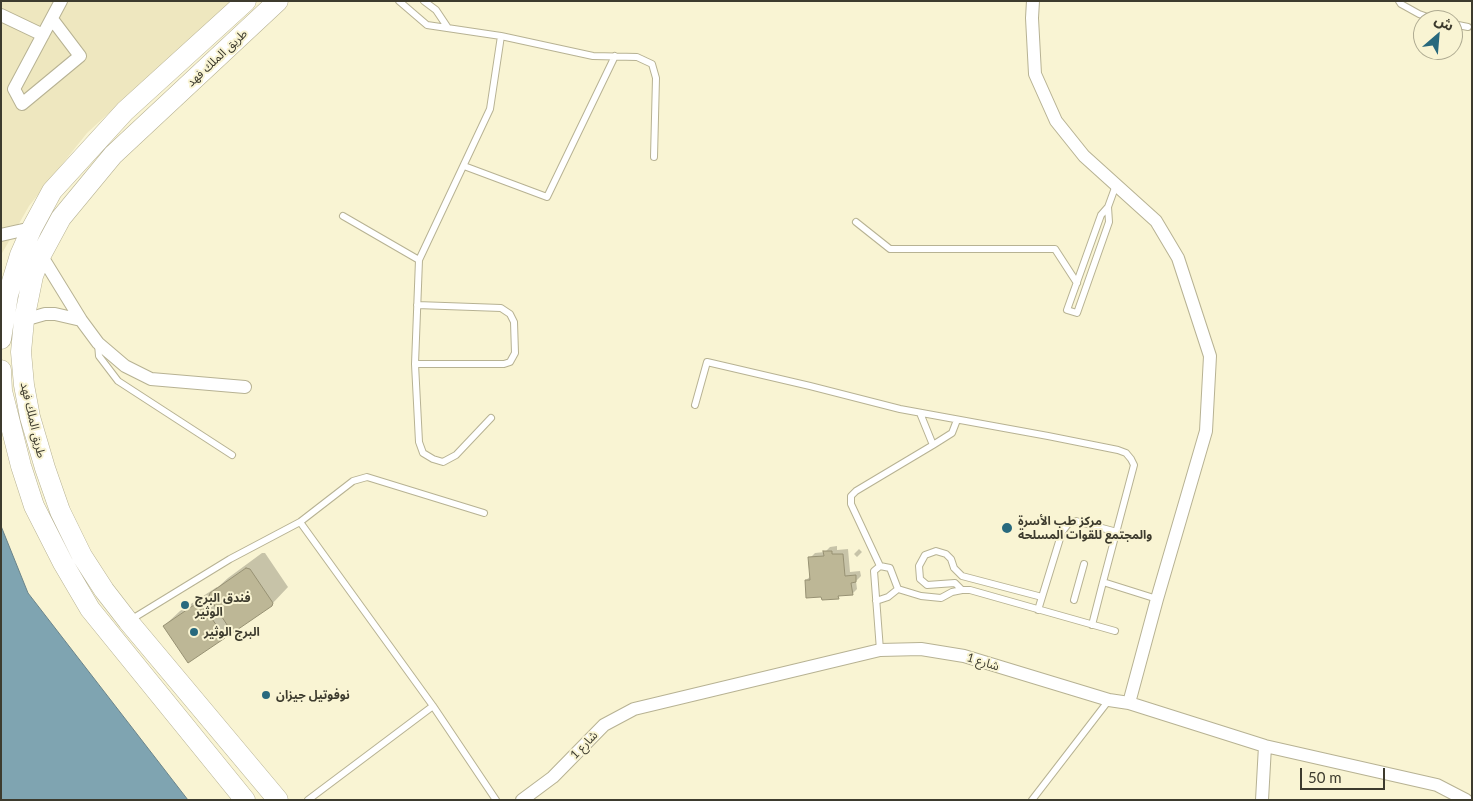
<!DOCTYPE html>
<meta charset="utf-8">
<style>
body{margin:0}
#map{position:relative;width:1473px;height:801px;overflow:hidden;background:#f9f4d3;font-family:Lato,"Noto Sans Arabic",sans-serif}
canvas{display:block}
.frame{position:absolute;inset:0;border:2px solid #3d3b2e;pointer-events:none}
.north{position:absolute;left:1413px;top:10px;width:50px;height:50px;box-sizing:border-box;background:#f9f4d3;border:1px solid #aeaa91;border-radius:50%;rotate:27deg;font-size:14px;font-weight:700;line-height:20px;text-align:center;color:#3d3b2e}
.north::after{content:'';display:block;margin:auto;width:18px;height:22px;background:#28697d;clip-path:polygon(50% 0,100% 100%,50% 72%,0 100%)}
.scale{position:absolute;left:1300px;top:768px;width:85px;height:22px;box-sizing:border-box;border:2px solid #3d3b2e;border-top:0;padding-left:6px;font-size:15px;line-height:18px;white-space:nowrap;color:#3d3b2e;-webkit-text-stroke:4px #f9f4d3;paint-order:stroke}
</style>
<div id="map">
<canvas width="1473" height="801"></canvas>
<div class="frame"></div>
<div class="north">ش</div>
<div class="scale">50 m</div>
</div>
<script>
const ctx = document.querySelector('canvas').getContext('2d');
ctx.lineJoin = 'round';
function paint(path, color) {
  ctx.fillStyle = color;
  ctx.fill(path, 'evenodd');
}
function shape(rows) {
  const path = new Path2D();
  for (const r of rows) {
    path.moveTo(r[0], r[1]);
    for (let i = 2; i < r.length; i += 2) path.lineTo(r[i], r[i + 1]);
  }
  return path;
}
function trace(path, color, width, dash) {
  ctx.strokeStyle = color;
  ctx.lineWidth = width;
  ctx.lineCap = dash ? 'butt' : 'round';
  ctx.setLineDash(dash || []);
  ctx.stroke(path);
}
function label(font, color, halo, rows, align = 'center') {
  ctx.font = font + ' Lato,"Noto Sans Arabic",sans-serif';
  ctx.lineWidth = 4;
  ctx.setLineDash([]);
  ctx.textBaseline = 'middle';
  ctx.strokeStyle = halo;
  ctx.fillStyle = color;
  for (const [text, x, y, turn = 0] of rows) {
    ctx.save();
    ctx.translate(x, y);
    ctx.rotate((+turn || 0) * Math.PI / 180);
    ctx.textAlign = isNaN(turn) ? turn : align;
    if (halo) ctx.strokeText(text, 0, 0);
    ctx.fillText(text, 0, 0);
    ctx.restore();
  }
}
paint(shape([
 [1,1,231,1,87,133,29,206,1,255]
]), '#eee7bf');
const water = shape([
 [1,526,28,593,188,800,1,800,1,526]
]);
paint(water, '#7fa4b1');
trace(water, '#6b848a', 1);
paint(shape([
 [837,546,837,550,848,549,850,572,860,571,861,576,856,581,857,589,852,594,841,595,838,597,823,596,806,580,811,576,810,558,815,553,825,552,830,547],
 [859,549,862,552,857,557,854,554],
 [262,553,265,553,288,587,271,605,232,630,224,637,164,626,180,611,217,587,217,588,228,578]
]), '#0003');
const building = shape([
 [823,551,832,551,832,554,843,554,845,576,856,575,856,582,851,583,853,595,838,596,839,599,822,600,821,597,806,598,805,580,810,580,808,557,824,556,823,551],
 [246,568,250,569,273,603,272,606,234,632,231,631,209,597,210,593,246,568],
 [200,601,225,638,188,663,163,626,200,601]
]);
paint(building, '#bdb796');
trace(building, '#979173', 1);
const lane = shape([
 [399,1,427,25,501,36,593,56,637,57,652,64,656,78,654,157],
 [424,1,436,10,448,28],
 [1399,1,1401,4,1419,14,1436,20],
 [1453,24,1468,27],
 [464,166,547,197,615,56],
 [1108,207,1101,215,1067,310,1077,313,1109,222,1108,207,1116,185],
 [343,216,419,260,490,109,501,36],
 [856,222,890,249,1055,249,1077,283],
 [419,260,415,364,419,442,423,453,433,459,443,462,456,455,491,418],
 [98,344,99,356,118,381,232,455],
 [415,364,504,364,510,362,515,353,514,322,510,314,501,308,417,305],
 [695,405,707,362,810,386,900,409,1048,436,1118,450,1126,453,1131,459,1134,465,1103,582],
 [933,445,952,433,957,420],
 [300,522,433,706,496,800],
 [880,566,851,504,851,496,856,491,933,445,920,413],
 [962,590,955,583,927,585,920,579,919,566,925,555,936,551,946,554,951,559,954,568,962,576,1042,597],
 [1074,600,1084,564],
 [876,601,888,597,898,589,921,596,941,598,952,592,962,590,970,590,1115,631],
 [1038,610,1062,532,1068,524,1076,521,1117,532],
 [132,619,230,559,300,522,353,481,367,477,484,513],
 [1092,625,1103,582,1157,599],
 [880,650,874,571,880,566,890,568,898,589],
 [308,800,433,706],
 [1032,800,1109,700]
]);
const street = shape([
 [1033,1,1032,18,1035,74,1056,121,1084,156,1156,221,1178,258,1210,356,1206,431,1157,599,1129,703],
 [1,15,43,35],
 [52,19,80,56,22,104,14,89,61,1],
 [1,235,32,228],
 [41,255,81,320,98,343,125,366,151,379,245,387],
 [24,320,45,314,55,314,81,320],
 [522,800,553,777,604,725,634,709,880,650,921,649,964,656,1109,700,1129,703,1265,746,1437,785,1466,800],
 [1262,800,1265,746]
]);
const primary = shape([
 [278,1,113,155,61,218,41,255,33,276,24,320,21,352,24,385,30,417,45,468,60,511,82,556,104,590,128,621,278,800],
 [1,339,8,295,20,255,32,228,52,191,125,111,246,1],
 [1,370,2,391,21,466,34,506,63,563,90,609,245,800]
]);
trace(lane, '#b7b293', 8);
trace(street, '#b7b293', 14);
trace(primary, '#b7b293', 21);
trace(lane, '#fff', 6);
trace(street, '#fff', 12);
trace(primary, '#fff', 20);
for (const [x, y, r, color] of [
 [1007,528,6,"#28697d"],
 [185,605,5,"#28697d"],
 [194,632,5,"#28697d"],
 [266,695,5,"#28697d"]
]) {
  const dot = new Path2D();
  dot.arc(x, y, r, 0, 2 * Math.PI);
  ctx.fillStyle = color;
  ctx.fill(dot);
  trace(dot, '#f9f4d3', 2);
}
label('12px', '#3d3b2e', '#f9f4d3', [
 ["طريق الملك فهد",217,58,-43],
 ["طريق الملك فهد",33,420,77],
 ["شارع 1",983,662,17],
 ["شارع 1",584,745,-46]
]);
label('bold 12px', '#3d3b2e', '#f9f4d3', [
 ["مركز طب الأسرة",1018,521],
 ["والمجتمع للقوات المسلحة",1018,535],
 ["فندق البرج",195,598],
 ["الوثير",195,612],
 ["البرج الوثير",204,632],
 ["نوفوتيل جيزان",276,695]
], 'left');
</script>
